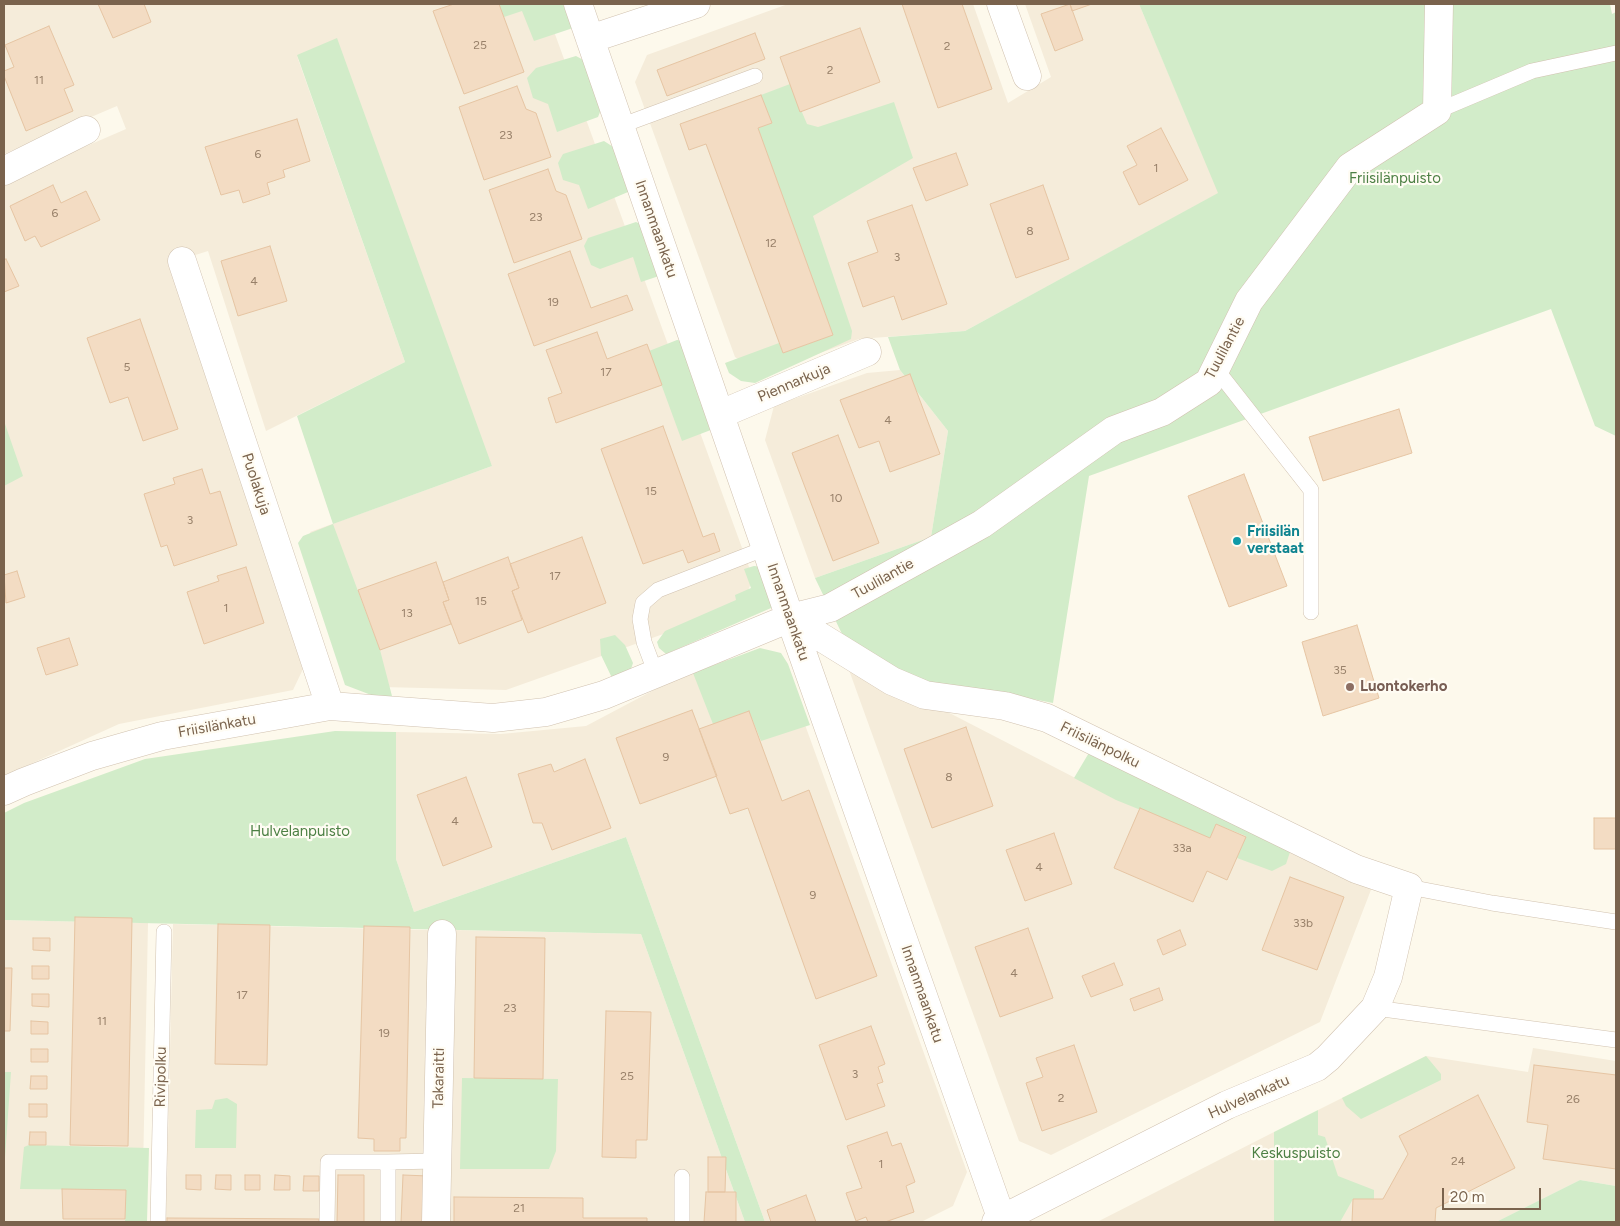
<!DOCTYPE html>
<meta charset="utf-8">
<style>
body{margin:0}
#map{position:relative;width:1620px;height:1226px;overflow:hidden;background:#fdf9ec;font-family:Figtree,sans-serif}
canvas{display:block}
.frame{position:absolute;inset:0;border:5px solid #7a634d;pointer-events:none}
.scale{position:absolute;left:1442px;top:1188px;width:99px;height:22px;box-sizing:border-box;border:2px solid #7a634d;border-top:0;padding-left:6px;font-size:15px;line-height:18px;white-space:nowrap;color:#7a634d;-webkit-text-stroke:4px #fffcf3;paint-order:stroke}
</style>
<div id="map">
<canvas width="1620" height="1226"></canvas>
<div class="frame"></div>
<div class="scale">20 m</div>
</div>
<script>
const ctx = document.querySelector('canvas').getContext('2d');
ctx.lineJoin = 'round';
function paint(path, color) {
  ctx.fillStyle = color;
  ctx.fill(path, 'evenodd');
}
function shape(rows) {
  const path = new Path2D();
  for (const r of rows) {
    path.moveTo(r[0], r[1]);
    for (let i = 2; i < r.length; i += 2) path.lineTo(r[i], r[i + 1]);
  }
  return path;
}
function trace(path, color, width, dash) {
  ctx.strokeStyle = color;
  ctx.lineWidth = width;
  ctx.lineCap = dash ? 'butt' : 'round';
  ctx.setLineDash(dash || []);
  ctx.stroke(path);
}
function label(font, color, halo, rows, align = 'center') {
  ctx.font = font + ' Figtree,sans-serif';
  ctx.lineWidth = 4.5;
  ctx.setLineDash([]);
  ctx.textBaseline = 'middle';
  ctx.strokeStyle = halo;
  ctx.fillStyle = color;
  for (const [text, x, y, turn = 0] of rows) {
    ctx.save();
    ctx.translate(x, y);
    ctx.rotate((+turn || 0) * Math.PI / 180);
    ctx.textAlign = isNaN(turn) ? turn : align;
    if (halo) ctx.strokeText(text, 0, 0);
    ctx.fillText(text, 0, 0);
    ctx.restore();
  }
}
paint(shape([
 [4,4,544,4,753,578,742,606,506,690,382,687,355,670,310,532,492,466,297,56,405,362,266,431,208,251,170,263,303,669,293,690,119,724,4,776,4,182,126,129,117,106,4,154],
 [788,4,973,4,1008,103,1051,77,1025,4,1139,4,1219,193,965,331,859,339,762,374,735,357,635,82,647,55],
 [900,370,948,431,931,537,815,578,765,440,774,406,867,373],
 [779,653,967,1172,953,1206,921,1222,765,1222,626,837,414,912,396,859,396,732,501,734,586,726,705,663],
 [845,659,1116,799,1242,821,1374,882,1320,1022,1051,1155,1019,1141],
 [4,920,148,923,142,1222,4,1222],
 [173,924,430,930,424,1222,166,1222],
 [455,930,641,934,745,1222,449,1222],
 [1533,1048,1616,1061,1616,1186,1580,1180,1496,1222,1318,1222,1318,1110,1426,1056,1528,1072],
 [1274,1132,1274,1222,1097,1222]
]), '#f5ecda');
paint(shape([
 [499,4,563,4,573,28,534,41,522,11,504,17],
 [1139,4,1610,4,1612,14,1616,12,1616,436,1595,426,1551,309,1089,476,1053,703,1007,694,962,690,914,678,843,636,815,578,931,537,948,431,900,370,888,337,965,331,1218,193],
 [337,38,492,466,333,524,380,650,392,696,379,698,345,685,298,543,303,536,333,524,297,416,405,362,297,55],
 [576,56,587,62,602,107,598,117,557,132,548,104,533,98,527,78,536,68],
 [790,84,807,124,818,127,894,102,913,158,813,216,852,331,851,339,755,383,741,381,729,373,725,363,779,343,783,353,833,335,758,128,772,123,761,95],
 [604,141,618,150,631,187,628,192,588,209,579,185,563,180,558,163,563,154],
 [636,222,645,226,659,276,641,282,633,257,600,269,591,265,584,246,588,238],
 [677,340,685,341,716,428,682,441,649,351],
 [4,421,23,476,4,486],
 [754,566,765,567,773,588,771,608,666,654,659,648,657,642,665,631,736,600,735,595,751,588,744,569],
 [615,635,625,645,633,663,629,675,613,680,601,655,600,639],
 [760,648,781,653,788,664,810,725,761,741,749,711,713,724,693,673],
 [335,731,396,732,396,859,414,912,626,837,765,1222,745,1222,641,934,4,920,4,813,24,803,145,759],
 [1090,751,1284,842,1290,852,1286,864,1272,871,1237,858,1246,836,1216,824,1210,838,1116,800,1074,778],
 [1426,1056,1441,1074,1441,1080,1361,1119,1346,1106,1342,1098],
 [4,1072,11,1072,4,1172],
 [462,1078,558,1079,556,1151,549,1169,460,1169],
 [227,1098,237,1104,236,1148,195,1148,196,1110,212,1109,215,1100],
 [1318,1110,1318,1135,1325,1137,1338,1176,1374,1190,1374,1199,1353,1199,1340,1222,1274,1222,1274,1132],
 [29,1145,149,1148,147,1222,125,1222,126,1190,20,1189,24,1147],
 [1580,1180,1616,1186,1616,1222,1496,1222]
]), '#d2ecc9');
const building = shape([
 [98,4,144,4,151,22,113,38,98,4],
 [454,4,499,4,524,72,464,94,433,11,454,4],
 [902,4,962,4,992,89,938,108,902,4],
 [1070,4,1092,4,1072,11,1070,4],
 [1070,4,1083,40,1055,51,1041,14,1070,4],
 [49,26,74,85,64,89,73,111,26,131,4,76,4,71,14,67,5,45,49,26],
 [860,28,880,82,800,112,780,57,860,28],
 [755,33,765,59,667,96,657,70,755,33],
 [517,86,526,109,536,113,551,157,484,180,459,107,517,86],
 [761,95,772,123,758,128,833,335,783,353,706,144,689,150,680,124,761,95],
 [297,119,310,161,283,170,285,177,267,183,270,194,243,203,239,190,221,195,205,147,297,119],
 [1161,128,1188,180,1139,205,1123,172,1137,165,1127,146,1161,128],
 [956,153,968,185,926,201,913,168,956,153],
 [548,169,556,191,566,195,582,239,514,263,489,190,548,169],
 [53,185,61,203,86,191,100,220,41,247,35,236,25,241,10,206,53,185],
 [1043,185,1069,259,1016,278,990,204,1043,185],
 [912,205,947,304,902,320,894,296,863,307,848,263,878,252,867,221,912,205],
 [270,246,287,301,238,316,221,261,270,246],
 [570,251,591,308,627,295,633,310,534,346,508,274,570,251],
 [6,259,19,286,4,292,4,260,6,259],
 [140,319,178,429,143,441,128,397,110,403,87,338,140,319],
 [597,332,607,359,647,344,662,385,556,423,548,398,562,393,546,350,597,332],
 [910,374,940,454,890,472,879,441,859,448,840,400,910,374],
 [1399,409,1412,453,1323,481,1309,437,1399,409],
 [663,426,703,537,714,533,720,551,688,563,683,550,643,564,601,449,663,426],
 [838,435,879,543,833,561,792,453,838,435],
 [202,469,210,494,220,491,237,545,174,566,167,545,161,547,144,494,175,484,173,478,202,469],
 [1244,474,1287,586,1229,607,1188,496,1244,474],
 [582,537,606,603,528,633,512,591,519,588,510,564,582,537],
 [508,557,519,588,512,591,522,620,459,644,443,602,449,600,443,582,508,557],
 [436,562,449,600,443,602,451,624,380,650,358,590,436,562],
 [246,567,264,623,204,644,187,592,219,581,217,576,246,567],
 [17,571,25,597,6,603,4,575,17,571],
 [1357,625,1379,698,1323,716,1302,642,1357,625],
 [69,638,78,665,46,675,37,648,69,638],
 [692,710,717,776,640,804,616,738,692,710],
 [749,711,782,801,809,790,877,976,816,999,748,808,730,814,699,729,749,711],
 [966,727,993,806,932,828,904,749,966,727],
 [585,759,611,828,552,850,542,823,533,823,518,774,551,764,554,772,585,759],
 [466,777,492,847,443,866,417,795,466,777],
 [1140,808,1210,838,1216,824,1246,837,1227,880,1207,871,1193,902,1114,868,1140,808],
 [1594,818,1616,818,1616,849,1594,849,1594,818],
 [1054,833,1072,884,1025,901,1006,850,1054,833],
 [1290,877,1344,897,1317,970,1262,950,1290,877],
 [75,917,132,918,128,1146,70,1145,75,917],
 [218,924,270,925,267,1065,215,1064,218,924],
 [364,926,410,927,406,1138,400,1138,400,1151,374,1151,374,1139,358,1138,364,926],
 [1028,928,1053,998,1000,1017,975,947,1028,928],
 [1180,930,1186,945,1163,955,1157,940,1180,930],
 [476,937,545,938,543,1079,474,1078,476,937],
 [33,938,50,938,50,951,33,950,33,938],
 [1114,963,1123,985,1091,997,1082,976,1114,963],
 [32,966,49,966,49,979,32,979,32,966],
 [4,968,12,968,10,1031,4,1031,4,968],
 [1159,988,1163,1000,1134,1011,1130,999,1159,988],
 [32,994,49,994,49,1007,32,1006,32,994],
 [606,1011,651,1012,647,1140,636,1140,636,1158,602,1157,606,1011],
 [31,1021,48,1022,48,1034,31,1034,31,1021],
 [871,1026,885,1064,878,1067,883,1082,877,1084,885,1106,846,1120,819,1045,871,1026],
 [1074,1045,1097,1112,1042,1131,1026,1083,1043,1077,1036,1058,1074,1045],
 [31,1049,48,1049,48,1062,31,1062,31,1049],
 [1534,1065,1616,1075,1616,1169,1543,1159,1548,1125,1527,1122,1534,1065],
 [31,1076,47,1076,47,1089,30,1089,31,1076],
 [1478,1095,1515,1168,1436,1208,1435,1222,1352,1222,1353,1199,1383,1199,1408,1154,1399,1136,1478,1095],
 [29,1104,47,1104,47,1117,29,1117,29,1104],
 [30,1132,46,1132,46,1145,29,1145,30,1132],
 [887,1132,892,1146,901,1143,915,1182,906,1186,914,1212,885,1222,868,1222,866,1217,856,1221,846,1193,862,1188,847,1146,887,1132],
 [708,1157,726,1157,725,1192,708,1192,708,1157],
 [186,1175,201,1175,201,1190,186,1189,186,1175],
 [216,1175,231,1175,231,1190,215,1189,216,1175],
 [245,1175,260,1175,260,1190,245,1190,245,1175],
 [275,1175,290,1176,290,1190,274,1190,275,1175],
 [338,1175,364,1175,364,1222,337,1222,338,1175],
 [403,1175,428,1176,426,1222,401,1222,403,1175],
 [304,1176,319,1176,319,1191,303,1191,304,1176],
 [62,1189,126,1190,125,1219,63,1219,62,1189],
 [706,1192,736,1192,736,1222,704,1222,706,1192],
 [806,1195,816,1222,771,1222,767,1210,806,1195],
 [454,1197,583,1198,583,1218,647,1218,647,1222,454,1222,454,1197],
 [167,1218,319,1219,319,1222,167,1222,167,1218]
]);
paint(building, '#f3dcc3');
trace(building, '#e6c5a3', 1);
const lane = shape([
 [1437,111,1532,71,1616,53],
 [620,126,755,76],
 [1216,369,1311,490,1311,612],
 [656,674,644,642,640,619,643,603,658,590,766,548],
 [1409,887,1492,903,1616,922],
 [1375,1008,1616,1040],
 [682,1177,682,1222],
 [158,1222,164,932],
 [327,1222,328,1162,388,1162],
 [388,1222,388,1162,437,1161]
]);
const street = shape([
 [578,4,790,618,1002,1220],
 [1001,4,1027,76],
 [590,39,696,4],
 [4,171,86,130],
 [182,261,330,706],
 [721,414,867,352],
 [790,618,892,681,925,695,1005,706,1047,718,1356,869,1409,887,1388,977,1375,1008,1328,1058,1317,1067,1227,1105,996,1222],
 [4,791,24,782,92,756,162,736,330,706,493,718,546,712,604,695,790,618,830,608,955,539,982,524,1114,430,1162,412,1209,382,1249,301,1350,167,1437,111,1439,4],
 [436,1222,442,934]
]);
trace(lane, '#d1c2b0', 16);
trace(street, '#d1c2b0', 29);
trace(lane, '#fff', 15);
trace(street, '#fff', 28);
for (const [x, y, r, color] of [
 [1237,541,5,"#0f9aa8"],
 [1350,687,5,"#8d6e63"]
]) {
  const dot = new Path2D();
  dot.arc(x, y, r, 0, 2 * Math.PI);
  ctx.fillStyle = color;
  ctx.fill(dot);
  trace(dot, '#fffcf3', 2);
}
label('12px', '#98816a', null, [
 ["25",480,45],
 ["2",947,46],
 ["2",830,70],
 ["11",39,80],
 ["23",506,135],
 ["6",258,154],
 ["1",1156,168],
 ["6",55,213],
 ["23",536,217],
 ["8",1030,231],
 ["12",771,243],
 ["3",897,257],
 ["4",254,281],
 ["19",553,302],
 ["5",127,367],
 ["17",606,372],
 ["4",888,420],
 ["15",651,491],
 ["10",836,498],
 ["3",190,520],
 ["17",555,576],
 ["15",481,601],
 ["1",226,608],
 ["13",407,613],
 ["35",1340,670],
 ["9",666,757],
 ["8",949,777],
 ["4",455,821],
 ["33a",1182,848],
 ["4",1039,867],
 ["9",813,895],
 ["33b",1303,923],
 ["4",1014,973],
 ["17",242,995],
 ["23",510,1008],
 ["11",102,1021],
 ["19",384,1033],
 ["3",855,1074],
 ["25",627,1076],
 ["2",1061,1098],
 ["26",1573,1099],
 ["24",1458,1161],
 ["1",881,1164],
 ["21",519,1208]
]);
label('15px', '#4d8044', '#fffcf3', [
 ["Friisilänpuisto",1395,179],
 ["Hulvelanpuisto",300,832],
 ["Keskuspuisto",1296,1154]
]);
label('15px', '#7a634d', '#fffcf3', [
 ["Innanmaankatu",656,229,71],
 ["Tuulilantie",1225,348,-62],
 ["Piennarkuja",794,383,-23],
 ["Puolakuja",256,484,72],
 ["Tuulilantie",883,579,-29],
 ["Innanmaankatu",788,612,71],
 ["Friisilänkatu",217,726,-10],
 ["Friisilänpolku",1100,745,26],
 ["Innanmaankatu",922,994,71],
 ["Rivipolku",161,1077,-89],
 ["Takaraitti",439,1078,-89],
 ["Hulvelankatu",1249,1097,-24]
]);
label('bold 15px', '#0d838f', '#fffcf3', [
 ["Friisilän",1247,532],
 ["verstaat",1247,549]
], 'left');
label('bold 15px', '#785e54', '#fffcf3', [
 ["Luontokerho",1360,687]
], 'left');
</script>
